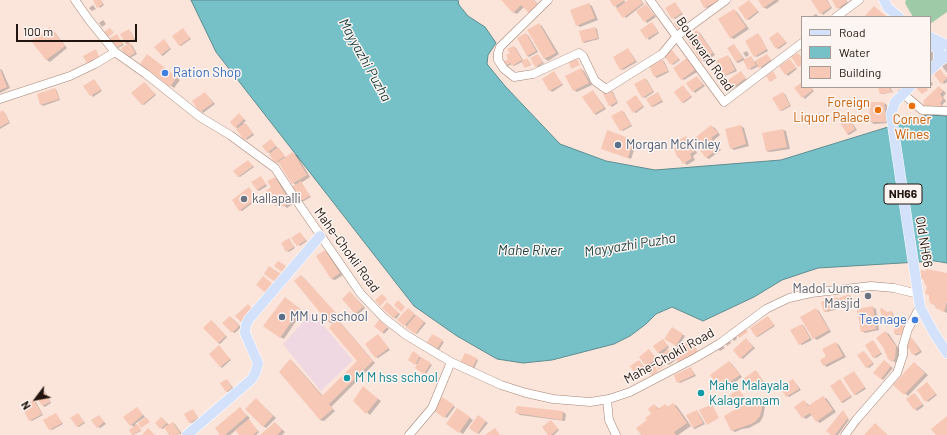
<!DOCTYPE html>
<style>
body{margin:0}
#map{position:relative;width:947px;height:435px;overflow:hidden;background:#fbe4da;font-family:Barlow,sans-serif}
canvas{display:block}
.legend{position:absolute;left:801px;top:16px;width:130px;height:72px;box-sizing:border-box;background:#fdf5f1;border:1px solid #a59b97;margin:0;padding:5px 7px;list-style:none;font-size:12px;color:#22150f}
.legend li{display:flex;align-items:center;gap:8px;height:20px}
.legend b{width:20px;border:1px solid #a59b97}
.north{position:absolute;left:16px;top:379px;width:40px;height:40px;-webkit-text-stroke:3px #fdf5f1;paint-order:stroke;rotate:238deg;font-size:11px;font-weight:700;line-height:16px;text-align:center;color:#22150f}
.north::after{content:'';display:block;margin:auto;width:14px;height:18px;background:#22150f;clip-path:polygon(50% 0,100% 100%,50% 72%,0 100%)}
.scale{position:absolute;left:16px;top:24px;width:121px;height:18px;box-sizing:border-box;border:2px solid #22150f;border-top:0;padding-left:5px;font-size:12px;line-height:14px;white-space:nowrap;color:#22150f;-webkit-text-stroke:3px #fdf5f1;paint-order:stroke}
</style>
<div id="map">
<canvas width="947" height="435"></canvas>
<ul class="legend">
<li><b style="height:5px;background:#d4e1fa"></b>Road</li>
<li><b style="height:11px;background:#76c1c8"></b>Water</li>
<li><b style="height:11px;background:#f8c8b6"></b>Building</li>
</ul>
<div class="north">N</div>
<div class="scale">100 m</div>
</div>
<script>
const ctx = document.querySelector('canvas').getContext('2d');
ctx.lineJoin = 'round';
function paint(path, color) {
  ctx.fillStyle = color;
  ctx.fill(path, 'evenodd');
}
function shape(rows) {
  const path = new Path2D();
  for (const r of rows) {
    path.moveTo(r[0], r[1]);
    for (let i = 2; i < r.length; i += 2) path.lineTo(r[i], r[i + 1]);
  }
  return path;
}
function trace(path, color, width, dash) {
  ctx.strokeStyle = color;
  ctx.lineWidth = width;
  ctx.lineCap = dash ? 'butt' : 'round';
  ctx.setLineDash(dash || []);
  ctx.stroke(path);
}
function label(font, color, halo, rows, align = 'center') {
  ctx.font = font + ' Barlow,sans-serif';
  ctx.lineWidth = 3;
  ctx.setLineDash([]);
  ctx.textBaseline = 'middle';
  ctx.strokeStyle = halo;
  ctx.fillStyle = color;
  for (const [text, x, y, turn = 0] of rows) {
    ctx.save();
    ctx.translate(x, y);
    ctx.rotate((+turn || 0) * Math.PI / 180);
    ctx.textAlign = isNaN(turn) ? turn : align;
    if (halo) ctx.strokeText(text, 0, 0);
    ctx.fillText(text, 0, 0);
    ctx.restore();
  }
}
paint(shape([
 [312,312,353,360,321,391,283,344]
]), '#f0d8e2');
paint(shape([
 [906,0,947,0,947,12,930,24,930,17,913,17,905,3]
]), '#9fcaa8');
const water = shape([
 [191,0,458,0,459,5,468,16,485,27,496,43,488,55,487,64,505,86,560,144,606,161,655,170,781,160,927,115,947,116,947,263,935,261,818,268,782,280,754,297,703,321,672,307,656,314,646,324,630,336,614,344,552,360,523,363,497,359,457,336,414,306,216,52,191,0]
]);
paint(water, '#76c1c8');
trace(water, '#5d8d90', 1);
paint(shape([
 [94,0,101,0,104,5,100,8],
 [504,0,534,0,541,7,524,7,517,14,513,12],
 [610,0,624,0,626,3,629,0,641,0,644,4,626,18],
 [701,0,722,1,707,8,705,7],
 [759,0,778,0,779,1,767,9,763,7],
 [812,0,827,0,832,8,823,15],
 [833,0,846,0,848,3,840,9],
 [749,1,759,12,749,20,747,19],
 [675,3,683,14,675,19,673,18],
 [589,4,592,6,598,20,580,27,577,25],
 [93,5,96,9,92,11,89,8],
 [646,5,656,17,647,23,638,11],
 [734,10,737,12,749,29,734,39,730,37],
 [816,14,819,17,811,17],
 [103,20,106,24,102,27,99,23],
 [539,24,542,26,559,54,548,61,545,59,528,30],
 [654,25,659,33,649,40,642,30],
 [50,28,53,30,67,48,50,62,47,60,33,41],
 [595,28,597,29,599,39,584,43,582,41],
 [183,30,191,39,181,46,179,45],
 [129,31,131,32,135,40,128,43,132,45,137,54,130,58,128,57,129,45,125,43],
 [697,32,700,33,715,55,705,62,702,60],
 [778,33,787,43,779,49,777,48],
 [526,34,528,35,538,52,529,57,527,56],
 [117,35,124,45,118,48,116,47],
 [758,35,760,36,768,51,757,57,755,56],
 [166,42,171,49,163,56,161,55],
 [734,45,745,60,751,57,755,62,767,55,772,61,762,68,759,66,751,70,744,60,738,63,736,62],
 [930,45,936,55,935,60,930,65],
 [514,47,516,48,524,62,528,60,531,65,526,67,522,62,514,66,512,64,508,66,506,65],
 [628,49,637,62,623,70,621,69],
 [672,51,680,60,673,65,672,64],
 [747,51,749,55,746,57,743,53],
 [538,55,544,63,538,67,536,66],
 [150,57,180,80,174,88,141,63],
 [728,57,730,58,737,71,725,76,723,75],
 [662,60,664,61,669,72,657,78,655,76],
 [687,60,697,72,684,80,682,79],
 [790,60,797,69,788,76,780,66],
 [947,63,947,73,942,66],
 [0,69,2,70,10,88,0,93],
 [581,69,584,71,592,85,577,92,574,90],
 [940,70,947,78,947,82,944,84,935,74],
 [554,73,563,85,552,92,550,90],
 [741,73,747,80,728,92,726,91],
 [697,77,705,86,695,93,687,83],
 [645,79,647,80,654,92,645,98,643,97],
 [94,80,102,91,93,97,85,86],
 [930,80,933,84,930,87],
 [145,83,156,95,144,105,142,104],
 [802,83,802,87,811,87,814,91,805,99,796,89],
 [683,86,692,97,684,103,682,102],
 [880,87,890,87,893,92,883,94,881,93],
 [939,87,946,93,943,97,946,101,942,105,945,108,925,100],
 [55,89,57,91,60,100,43,106,41,104],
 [593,91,606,109,596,115,595,114],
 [611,91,613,92,618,103,612,107,610,105],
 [205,93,215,104,203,113,194,101],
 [658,93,663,102,653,107,651,106],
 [783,93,785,94,791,106,782,111,780,110],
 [636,96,644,107,636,113,634,112],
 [884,103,887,105,889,123,874,124,871,122],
 [622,111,624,112,632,126,623,131,621,130],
 [3,112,5,113,10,123,0,129,0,113],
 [847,115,857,130,849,135,847,134],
 [241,116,246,121,243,123,247,125,254,135,247,140,238,129,236,127],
 [711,126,715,128,720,135,714,140,721,150,709,159,706,157],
 [741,126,744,128,749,146,734,150,731,148,726,130],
 [783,130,786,131,790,149,770,152,766,151],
 [686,137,689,139,697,153,693,156,695,160,687,165,677,156,680,145],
 [271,140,286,158,293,154,297,155,310,177,301,183,311,197,302,202,296,185,293,183,280,162,278,163,276,162,271,154,268,152],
 [634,141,637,142,631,159,605,150],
 [248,161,254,167,240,177,238,176],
 [261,177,267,186,259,191,257,190],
 [275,178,278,180,293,204,287,208,283,205,279,207,276,205],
 [249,188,258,199,242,211,240,210],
 [300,233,307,241,300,246,293,238],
 [289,239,295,248,289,252,287,251],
 [325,251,328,253,343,275,335,280,332,279],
 [947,274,947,313,941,310,932,303],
 [301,276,304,278,339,317,336,320,340,322,375,363,331,407,335,411,324,421,320,420,290,360,293,362,323,396,359,361,333,324,329,322,296,281],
 [352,294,365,308,358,315,356,313],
 [849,295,851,296,854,303,846,307,844,306],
 [837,298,839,299,841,308,827,312,825,311],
 [288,300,303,311,284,339,280,337],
 [389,304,400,314,396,319,383,308],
 [872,307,876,309,879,330,865,333,862,331],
 [816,309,819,311,831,332,817,340,814,338],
 [410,311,426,323,417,334,405,325],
 [891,312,893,313,894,323,891,321,886,322,884,321,887,313],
 [768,317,775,326,758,337,756,336],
 [232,318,241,327,235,333,233,332],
 [904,319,906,320,906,335,897,335,895,334],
 [213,322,227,337,220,344,218,343],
 [381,322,389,329,384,334,382,332],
 [802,325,804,326,812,340,802,345,800,344],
 [672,328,685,336,678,347,666,339],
 [885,332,889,334,899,349,898,360,896,363,889,358],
 [378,335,390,350,378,358,376,357],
 [432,335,444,342,439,350,427,343],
 [736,336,737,339,734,341,732,338],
 [911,339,914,341,922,352,916,356,911,351],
 [663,340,669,347,666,350,670,352,676,360,669,365,667,364,662,355,658,352],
 [729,340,731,343,727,346,725,342],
 [691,341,693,342,691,342,698,354,682,364,679,362,673,351],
 [748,341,755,348,743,359,741,358],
 [873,341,882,354,876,358,874,357],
 [836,343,839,345,846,357,827,367,824,365,827,357],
 [723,346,725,348,720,351,718,348],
 [219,347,231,360,222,368,221,367],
 [651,352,657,360,648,367,646,365],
 [864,352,874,364,869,368,867,367],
 [414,353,432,365,426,374,416,367,418,365,409,360],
 [465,354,478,360,474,369,462,363],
 [639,361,646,369,637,374,636,373],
 [729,362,732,364,742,377,724,391,721,389,711,375],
 [886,363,893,368,883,380,875,373],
 [918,366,928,375,908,396,895,385],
 [690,368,692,370,696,376,680,383,678,382],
 [756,371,764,382,752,389,750,388],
 [854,372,866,389,856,395,854,394],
 [227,380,234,389,228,392,226,391],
 [793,380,801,390,789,397,787,396],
 [840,381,852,397,843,403,841,402],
 [927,383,937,395,928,402,918,390],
 [366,390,381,401,370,415,355,401],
 [44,392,46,393,51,403,45,407,43,406],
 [740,392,745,398,736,404,735,403],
 [915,394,924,406,917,411,908,399],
 [823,397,827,399,836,412,820,423,817,421,812,415,806,419,803,417,804,401,810,406],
 [443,398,455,407,447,418,435,410],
 [256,399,276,418,266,428,263,426],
 [34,401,36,402,43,415,32,421,30,420],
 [760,403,765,407,763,417,760,422,749,428,742,429,735,432,732,430],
 [673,404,677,406,691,426,678,435,643,435,652,414,654,405,660,409,665,405,668,407],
 [137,408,145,417,135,424,141,431,133,435,130,430,134,427,131,425],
 [240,409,250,418,248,420,259,432,256,435,240,435,236,430,230,435,222,435],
 [193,410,199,419,192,423,190,422],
 [460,411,473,420,463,434,447,424],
 [696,411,698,412,705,424,695,429,693,428],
 [843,411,849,420,838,435,833,435],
 [563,412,566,414,565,421,520,415,517,413],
 [56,414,63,424,52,430,50,429],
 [78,414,85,423,79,427,77,426],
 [99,416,106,424,100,428,98,427],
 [478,416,488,423,479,434,470,428],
 [162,418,169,425,173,423,175,424,182,434,171,435,165,427,163,429,161,428],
 [275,423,285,432,282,435,262,435],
 [553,423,559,430,554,435,550,435]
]), '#0003');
paint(shape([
 [93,0,101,0,103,4,97,8],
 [501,0,534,0,538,5,529,13,521,5,513,13],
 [611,0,625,0,614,7,610,1],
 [628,0,640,0,643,3,623,18,616,9],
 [700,0,720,0,704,8],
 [749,0,758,11,746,20,738,8],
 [758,0,775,0,763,8],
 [811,0,826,0,831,7,820,14],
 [832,0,845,0,847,2,837,9],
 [675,2,682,13,672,19,665,8],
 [589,3,595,18,576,26,570,10],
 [646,4,654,15,644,22,636,11],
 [874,6,887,17,864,17],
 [734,9,746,27,730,38,718,19],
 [683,15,689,23,679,30,674,23],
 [652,22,658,32,646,39,640,30],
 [539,23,556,53,544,59,527,30],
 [50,27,65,46,46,60,31,41],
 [595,27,598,38,582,42,579,31],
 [110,28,114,33,108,37,104,32],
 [183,28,190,38,179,46,172,36],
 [129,29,134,39,125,43,120,34],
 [697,30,713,53,701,61,686,38],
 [778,32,786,42,776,49,769,38],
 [526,33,536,51,527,56,517,38],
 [758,33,767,49,754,57,745,41],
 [117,34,123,44,115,48,110,38],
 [164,39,170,48,161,55,154,47],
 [130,43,135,53,127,58,121,48],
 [734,44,743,58,736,62,727,48],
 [514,46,522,60,512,66,510,63,505,66,503,62,508,59,506,55,510,53,507,49],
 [628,48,635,61,620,70,613,57],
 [96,49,100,59,88,65,83,56],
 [672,50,679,59,671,65,664,56],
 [798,53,802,58,802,65,798,67,791,57],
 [147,54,177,77,170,87,140,64],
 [538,54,543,62,535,67,530,58],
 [767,54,771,60,759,68,755,61],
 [728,55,735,70,723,76,715,61],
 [751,56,756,65,748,70,743,60],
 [527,58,531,64,525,68,521,62],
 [687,58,695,70,681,80,673,68],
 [577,59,580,65,571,69,569,62],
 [662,59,668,71,654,77,649,66],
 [790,59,796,68,785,75,779,66],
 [581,68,589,83,573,91,565,76],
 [0,69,7,87,0,90],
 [940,69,947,78,941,84,934,74],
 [554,71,562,84,549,91,542,79],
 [741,71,746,78,726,92,721,85],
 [773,71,777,78,770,82,766,76],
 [697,76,703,85,692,92,686,83],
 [645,78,653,91,642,98,634,84],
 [94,79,101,90,90,96,83,86],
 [144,82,155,94,142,105,131,93],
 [802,82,802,87,811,87,813,90,802,98,794,88],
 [683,85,691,96,682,103,674,92],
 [939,86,943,91,940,94,943,99,940,103,942,106,941,110,923,107,924,100],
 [879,87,889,87,892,92,880,94,878,88],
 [919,87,926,87,928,90,922,94,917,89],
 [55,88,59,99,40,105,37,94],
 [593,90,604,108,594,114,582,97],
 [611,90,617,102,609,106,603,94],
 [205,92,213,103,200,112,192,101],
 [658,92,662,100,651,107,646,99],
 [783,92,790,105,780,111,772,98],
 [636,95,643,106,633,113,626,102],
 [869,102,884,102,886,122,870,122],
 [3,110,9,122,0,127,0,112],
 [622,110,631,125,620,131,611,116],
 [239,113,244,119,235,128,230,122],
 [847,114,855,129,847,134,838,119],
 [245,123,253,133,244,140,236,129],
 [711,125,718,133,711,138,719,148,706,158,692,140],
 [741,125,746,144,730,149,725,129],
 [783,129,787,147,766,151,762,133],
 [607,130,634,140,628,158,601,149],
 [686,136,695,151,690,154,692,158,683,164,678,156,677,157,674,148,679,145,677,141],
 [271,139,276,146,267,153,262,146],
 [278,147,285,156,275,163,269,154],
 [293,152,307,175,292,184,278,162],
 [248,160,253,166,238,177,233,171],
 [261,176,266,184,257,190,251,182],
 [275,177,290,202,283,207,280,203,275,206,266,191,271,187,267,181],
 [301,181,310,196,299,202,290,188],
 [249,187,257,198,239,211,232,200],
 [300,232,306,240,297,246,291,238],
 [289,238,294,247,286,252,281,243],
 [325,250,340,273,331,279,316,256],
 [278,261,286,266,282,272,274,266],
 [269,266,281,274,275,282,264,274],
 [926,269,947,273,947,302,944,312,935,308,936,305,931,304,929,300,929,295,925,294,927,286,925,285,924,280,919,278,921,270,926,271],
 [301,275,337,314,328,322,294,281],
 [263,276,274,285,267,294,256,285],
 [350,291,363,307,355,314,342,299],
 [382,294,387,299,380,306,375,300],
 [849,294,853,302,843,306,839,298],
 [285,297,300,309,280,338,263,326],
 [837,297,840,307,824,312,821,302],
 [398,300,405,307,401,312,394,305],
 [387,302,399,313,393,318,382,308],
 [248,304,253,310,241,322,235,316],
 [873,306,876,329,861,332,857,309],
 [408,308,415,314,404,326,397,320],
 [816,308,829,330,813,339,800,317],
 [882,308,887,312,892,311,893,323,889,321,883,321,880,309],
 [416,315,424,322,415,334,406,327],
 [230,316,239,326,232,333,222,323],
 [768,316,774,325,756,337,750,328],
 [895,317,905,318,904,335,894,334],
 [336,318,373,361,329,404,333,409,320,420,279,372,290,359,322,396,357,361,329,328],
 [211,320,226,336,218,343,203,328],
 [379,320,387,327,382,333,374,326],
 [802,324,810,338,799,345,790,330],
 [672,327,683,334,676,346,664,339],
 [745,328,748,332,739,338,736,334],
 [885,331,896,346,895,358,892,362,888,359,883,347,876,338],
 [378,334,389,348,375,358,365,344],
 [432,334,443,340,436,350,426,344],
 [908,337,912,338,920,351,913,355,910,351,910,349,905,348],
 [746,338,753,347,740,359,733,350],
 [663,339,668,346,658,353,653,346],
 [691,340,698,351,678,362,671,351],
 [873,340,881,353,873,358,865,345],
 [836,342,843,356,823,366,820,360,826,356,822,349],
 [219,345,230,359,220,367,209,354],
 [649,349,656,359,646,366,639,357],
 [668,349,675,359,666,365,660,355],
 [413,351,420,356,415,365,408,360],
 [864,351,873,363,866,368,857,355],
 [465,353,477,358,472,369,460,363],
 [421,357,431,363,424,374,415,368],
 [639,360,644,367,635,374,630,366],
 [884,360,891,366,881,379,873,373],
 [663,361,665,365,659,370,656,366],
 [729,361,740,375,720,389,710,375],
 [914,362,925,373,904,395,893,385],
 [653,364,658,371,652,376,647,369],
 [691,367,694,375,677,383,674,375],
 [756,370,763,381,750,389,743,379],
 [854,371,865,387,854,395,843,378],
 [227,379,232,388,226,392,220,383],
 [793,379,799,389,786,397,780,387],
 [840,379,851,396,841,402,830,386],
 [927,382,936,394,925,402,917,390],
 [363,386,378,399,366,414,353,401],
 [738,389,744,396,734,404,728,397],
 [44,391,50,402,42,406,36,395],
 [914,393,923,404,914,410,906,399],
 [823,396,833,410,816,422,810,413,802,418,794,407,804,400,808,406],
 [442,397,454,405,444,418,433,410],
 [256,398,273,416,263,427,245,409],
 [34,400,42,414,29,421,22,407],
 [748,401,761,402,762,408,760,416,756,421,751,424,731,431,724,416,736,409,739,405],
 [673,403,687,423,674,432,676,435,641,435,636,428,647,420,645,418,651,414,648,409,654,404,658,409,665,404,667,407],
 [712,404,719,418,707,425,699,410],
 [517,406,563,411,562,420,515,413],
 [137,407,143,415,130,426,123,417],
 [240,407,247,416,225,435,220,435,215,428],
 [457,408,470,417,459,433,446,424],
 [193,409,198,418,189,423,184,414],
 [697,410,703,423,693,428,686,415],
 [843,410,848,418,835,435,831,435,826,431],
 [56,413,62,423,49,430,43,420],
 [78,413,84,422,77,427,70,418],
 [99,415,104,422,97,428,91,420],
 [478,415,486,421,477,434,469,428],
 [947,416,947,435,936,435,931,429],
 [146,417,150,422,141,428,138,423],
 [161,417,167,423,160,429,155,423],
 [249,419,258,431,253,435,239,435,235,430],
 [551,420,558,429,551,435,548,435,542,427],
 [173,422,180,433,177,435,169,435,164,427],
 [275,422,282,430,277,435,260,435],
 [875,423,888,435,864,435],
 [137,424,141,430,132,435,129,430],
 [148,428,155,435,142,435],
 [495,428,500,435,485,435]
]), '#f8c8b6');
const minor = shape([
 [75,0,89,20,115,52,146,74,200,117,230,135,275,168,294,197,361,294,384,318,406,335,451,362,501,385,526,393,553,399,590,402,609,399,630,392,695,358,719,344,766,309,789,298,811,293,871,286,894,288,918,294],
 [548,0,500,47,498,53,498,60,504,69,514,77,533,74,579,53,583,56,595,81,606,89,662,54,677,36,726,0],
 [650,0,724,102,802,43],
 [836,17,859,0],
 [902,93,922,110,947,111],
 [0,99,70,76,95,64,115,52],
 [607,400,609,420,616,435],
 [409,435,432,408,451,362],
 [845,435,856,420,897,373,903,355,903,346,908,329,920,307]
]);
const major = shape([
 [884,0,888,8,899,17],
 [930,37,947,45],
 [930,42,939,51,938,63],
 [930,70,947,55],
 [910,87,895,102,891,114,920,307,934,333,947,353],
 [187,435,252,379,256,371,258,363,245,333,246,325,249,319,320,236]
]);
trace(minor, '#a58374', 9);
trace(major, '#fff', 11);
trace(minor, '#fff', 8);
trace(major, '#d4e1fa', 10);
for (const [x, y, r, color] of [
 [165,73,4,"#3f7fe0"],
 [912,106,4,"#e8710a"],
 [878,110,4,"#e8710a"],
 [618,145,4,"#5c6f8a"],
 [244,199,4,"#6b7280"],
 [868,296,4,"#6b7280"],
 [282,317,4,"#5c6f8a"],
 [915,320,4,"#3f7fe0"],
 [347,378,4,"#0f9aa8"],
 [701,393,4,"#0f9aa8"]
]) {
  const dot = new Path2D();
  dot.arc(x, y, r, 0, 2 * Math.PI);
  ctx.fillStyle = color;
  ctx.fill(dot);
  trace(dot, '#fdf5f1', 1.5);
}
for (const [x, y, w] of [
 [903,194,38]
]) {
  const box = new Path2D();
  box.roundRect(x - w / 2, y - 10, w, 20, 3);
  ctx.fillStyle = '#fdf5f1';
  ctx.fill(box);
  trace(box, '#22150f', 1);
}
label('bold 12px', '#22150f', null, [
 ["NH66",903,194]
]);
label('13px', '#22150f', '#fdf5f1', [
 ["Boulevard Road",705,54,54],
 ["Old NH66",924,242,81],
 ["Mahe-Chokli Road",347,250,54],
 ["Mahe-Chokli Road",669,356,-29]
]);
label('13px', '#366cbe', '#fdf5f1', [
 ["Ration Shop",173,73],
 ["Teenage",907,320,"right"]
], 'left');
label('13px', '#c56008', '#fdf5f1', [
 ["Foreign",870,103],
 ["Liquor Palace",870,118],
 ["Corner",912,120,"center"],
 ["Wines",912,135,"center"]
], 'right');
label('13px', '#4e5e75', '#fdf5f1', [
 ["Morgan McKinley",626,145],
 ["MM u p school",290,317]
], 'left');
label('13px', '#5b616d', '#fdf5f1', [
 ["kallapalli",252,199],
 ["Madol Juma",860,289,"right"],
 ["Masjid",860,304,"right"]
], 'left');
label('13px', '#0d838f', '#fdf5f1', [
 ["M M hss school",355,378],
 ["Mahe Malayala",709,386],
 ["Kalagramam",709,401]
], 'left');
label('italic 14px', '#1f4447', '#fdf5f1', [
 ["Mayyazhi Puzha",365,60,61],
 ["Mayyazhi Puzha",630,245,-9],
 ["Mahe River",530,250]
]);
</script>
